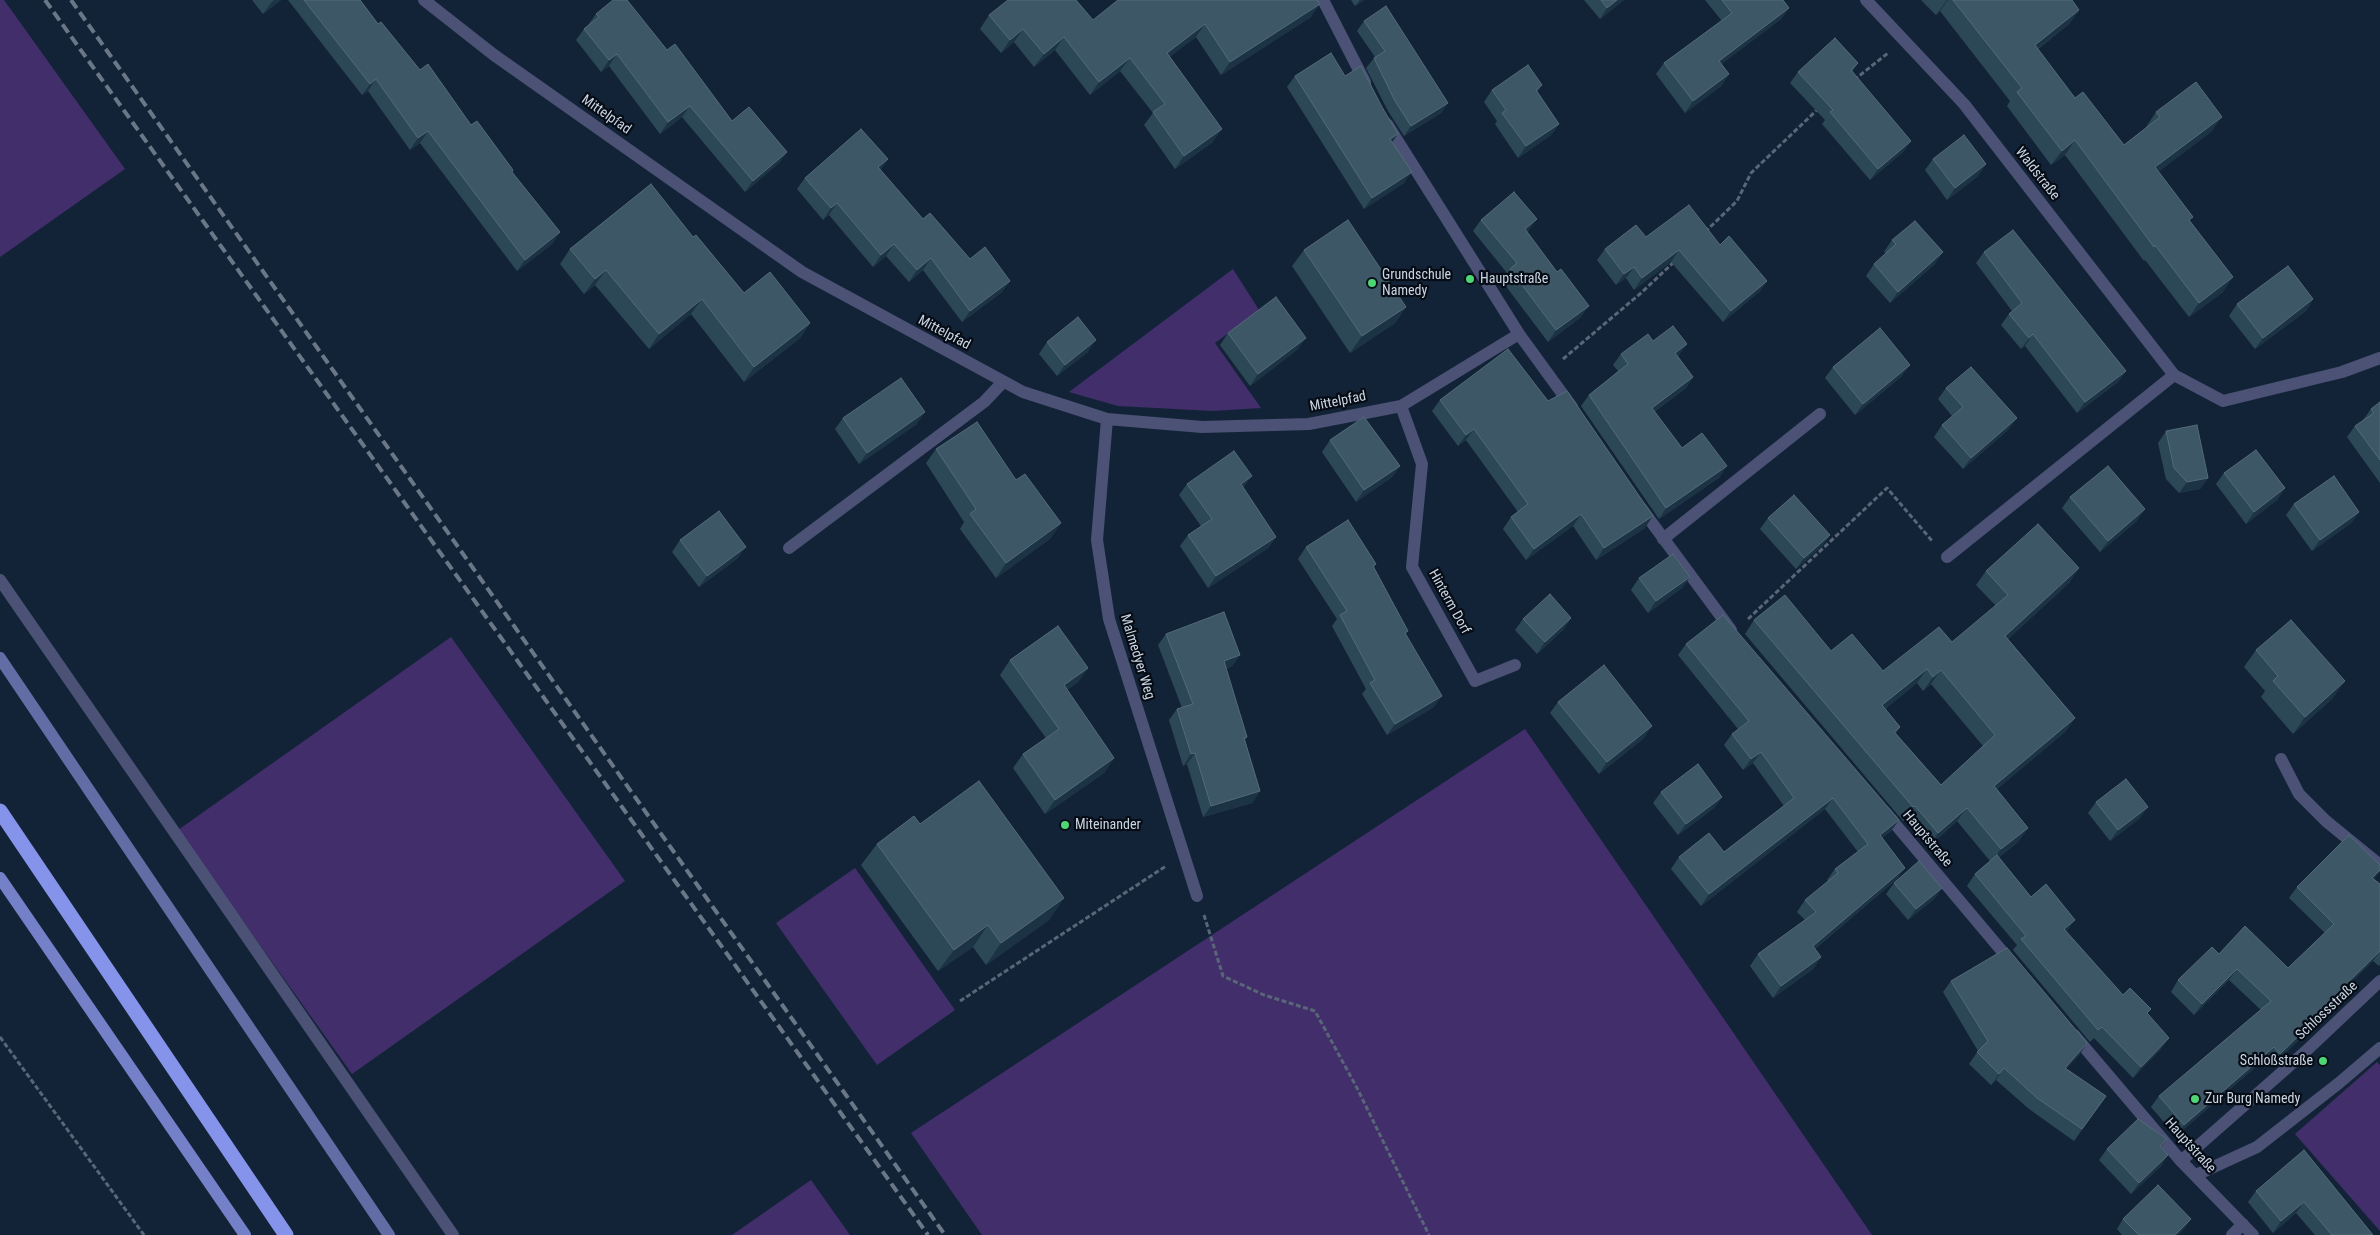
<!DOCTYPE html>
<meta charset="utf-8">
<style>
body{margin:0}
canvas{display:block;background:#132337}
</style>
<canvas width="2380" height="1235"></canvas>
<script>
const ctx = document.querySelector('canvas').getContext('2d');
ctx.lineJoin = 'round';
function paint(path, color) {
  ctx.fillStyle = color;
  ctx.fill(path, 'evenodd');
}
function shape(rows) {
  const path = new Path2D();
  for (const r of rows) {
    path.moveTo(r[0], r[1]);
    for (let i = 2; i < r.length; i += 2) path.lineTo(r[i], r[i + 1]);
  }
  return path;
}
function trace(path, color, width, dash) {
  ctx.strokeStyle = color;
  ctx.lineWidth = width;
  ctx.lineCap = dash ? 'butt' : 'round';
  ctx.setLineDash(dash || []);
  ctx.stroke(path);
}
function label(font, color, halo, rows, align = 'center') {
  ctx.font = font + ' "Roboto Condensed",sans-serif';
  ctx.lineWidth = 4.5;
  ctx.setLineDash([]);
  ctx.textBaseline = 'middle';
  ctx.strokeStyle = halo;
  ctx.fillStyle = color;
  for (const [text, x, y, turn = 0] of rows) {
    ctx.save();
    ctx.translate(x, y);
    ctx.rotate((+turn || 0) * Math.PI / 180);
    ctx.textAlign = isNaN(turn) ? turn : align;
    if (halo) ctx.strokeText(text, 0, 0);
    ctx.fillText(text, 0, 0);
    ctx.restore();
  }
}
paint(shape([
 [0,0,4,0,125,169,0,257],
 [1233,269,1259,310,1215,343,1261,408,1213,411,1118,406,1069,392],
 [451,637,625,881,352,1074,178,830],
 [1525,729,1872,1235,982,1235,911,1133],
 [855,868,955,1010,877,1065,776,923],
 [2377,1062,2380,1065,2380,1231,2295,1134],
 [811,1180,850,1235,732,1235]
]), '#422e6b');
trace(shape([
 [1854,80,1888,53],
 [1705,232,1737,201,1751,173,1818,109],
 [1563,359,1641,293,1675,261],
 [1748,619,1887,488,1933,542],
 [1204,915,1223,976,1264,995,1315,1011,1357,1088,1429,1235],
 [960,1001,1166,866],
 [0,1037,144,1235]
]), '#586678', 3, [5, 2.5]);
trace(shape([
 [1663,539,1820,414],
 [789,548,984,402,1003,382],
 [0,580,453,1235],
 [2281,759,2299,794,2326,821,2380,865],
 [2196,1175,2257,1147,2339,1083,2380,1048]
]), '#4b5275', 12);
trace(shape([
 [424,0,494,55,802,272,1023,392,1107,419,1202,427,1309,424,1401,406,1519,334],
 [1323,0,1365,82],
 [1866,0,1964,104,2174,375,2223,401,2342,372,2380,358],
 [1387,124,1519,334,1572,407],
 [1401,406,1422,464,1412,567,1475,681,1515,665],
 [1107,419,1097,540,1109,619,1197,896],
 [1641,508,1731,630],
 [1947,557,2174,375],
 [1885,812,2012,963],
 [2074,1035,2181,1161,2253,1235],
 [2181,1161,2305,1052,2380,981],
 [2232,1235,2243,1224]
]), '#4b5275', 12);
trace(shape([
 [0,658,389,1235]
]), '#636da5', 12);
trace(shape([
 [0,878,245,1235]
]), '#7481c9', 12);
trace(shape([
 [0,811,286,1235]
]), '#8593ea', 15);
trace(shape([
 [45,0,928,1235],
 [71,0,945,1235]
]), '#697787', 4, [10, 5]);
paint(shape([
 [252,0,281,0,263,14],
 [288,0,360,0,378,24,471,125,512,172,560,232,552,244,517,271,420,143,410,150,368,91,362,95],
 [1351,0,1364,0,1355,6],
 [1584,0,1624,0,1600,19],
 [1705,0,1783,0,1789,8,1781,19,1721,64,1729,74,1721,86,1685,113,1656,74,1664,63,1722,21],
 [1921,0,2001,0,2079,10,2069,24,2038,49,2075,98,2124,145,2146,128,2146,127,2156,112,2212,131,2158,172,2190,221,2223,292,2189,317,2145,260,2144,261,2065,155,2051,165,2007,106,2010,101,1940,11,1936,15],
 [596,14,667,50,732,121,787,152,779,163,745,192,682,117,660,134,609,66,601,72,576,40,584,29,588,25],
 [989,15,1093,20,1311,17,1221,75,1196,37,1170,56,1213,142,1175,169,1144,125,1153,113,1120,71,1090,95,1055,50,1034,67,1014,42,1001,53,980,29],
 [1364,21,1448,103,1441,113,1404,136,1388,111,1366,68,1375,57,1357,31],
 [1858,63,1852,72,1911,141,1903,152,1870,180,1822,124,1825,120,1790,83,1798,72],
 [1295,76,1345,76,1393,142,1404,183,1364,209,1287,87],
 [1542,85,1537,92,1559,124,1551,135,1518,158,1495,124,1497,121,1484,102,1492,90],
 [888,159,880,170,923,219,970,259,1010,281,1002,292,962,322,923,270,909,282,886,256,873,267,829,215,823,220,797,189,805,178],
 [1933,159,1986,164,1978,176,1947,200,1925,170],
 [1481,220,1529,230,1527,232,1581,317,1548,342,1502,281,1507,273,1473,231],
 [693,237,744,293,810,323,800,338,744,382,691,314,649,349,595,285,584,294,560,264,570,249],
 [1646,237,1720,245,1767,281,1759,292,1723,322,1671,262,1634,290,1626,278,1616,285,1597,260,1605,249],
 [1892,240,1935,264,1890,303,1866,276,1874,264,1886,253,1884,252],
 [1304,250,1406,307,1395,323,1350,353,1292,266],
 [1984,252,2126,371,2118,382,2077,413,2025,346,2021,349,2001,325,2009,314,2012,311,1976,263],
 [2313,299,2306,311,2255,349,2229,316,2237,304],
 [1228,333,1298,349,1250,386,1220,345],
 [1653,341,1687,344,1678,356,1693,377,1686,388,1654,412,1682,448,1720,477,1659,519,1581,406,1589,395,1618,371,1613,365,1621,354],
 [1047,342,1088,352,1057,376,1039,354],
 [1833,367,1902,376,1855,415,1825,378],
 [1946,388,2009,429,1963,469,1934,437,1942,425,1952,416,1938,399],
 [1440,400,1548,401,1645,528,1596,560,1573,526,1526,560,1503,529,1511,517,1518,512,1466,440,1458,446,1432,411],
 [2380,402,2380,483,2347,437,2355,426,2363,420,2371,409],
 [843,418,917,424,859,464,835,429],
 [2166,431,2208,478,2200,489,2179,493,2166,479,2158,443],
 [1330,440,1400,466,1392,477,1356,502,1322,452],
 [936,449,1051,538,996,578,960,529,964,522,926,463],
 [2224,473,2285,488,2277,500,2246,524,2216,484],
 [1187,484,1243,488,1276,537,1268,548,1208,588,1180,546,1188,535,1201,526,1179,495],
 [2070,497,2137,521,2100,552,2062,508],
 [2294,504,2359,512,2351,523,2312,551,2286,515],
 [1768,518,1830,535,1822,546,1796,569,1760,529],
 [680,540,738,558,699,587,672,552],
 [1306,547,1376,564,1374,567,1406,634,1434,707,1387,735,1362,694,1366,689,1332,626,1337,619,1298,559],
 [1986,571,2070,582,2008,639,2075,718,2065,732,1997,789,2028,828,2018,842,1998,858,2031,897,2066,931,2123,995,2147,1014,2161,1049,2133,1078,2094,1038,2090,1042,2013,950,2017,945,1967,886,1975,874,1990,861,1957,821,1929,847,1905,820,1903,821,1745,634,1754,620,1831,651,1883,671,1952,642,1996,606,1976,585],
 [1917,683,1923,691,1931,684,1983,746,1941,785,1896,733,1900,727,1885,709],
 [1690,577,1682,588,1648,613,1631,590,1639,578],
 [1571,618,1563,630,1537,654,1515,630,1523,619],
 [1166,634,1240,655,1232,666,1226,669,1247,737,1245,740,1260,791,1252,803,1203,817,1187,764,1183,766,1169,720,1177,709,1182,708,1158,645],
 [1686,644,1899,820,1891,831,1882,838,1905,868,1897,879,1815,949,1821,957,1813,969,1773,998,1750,966,1758,954,1805,920,1797,912,1805,900,1828,881,1827,880,1835,869,1858,852,1825,809,1701,906,1671,869,1679,857,1724,852,1784,806,1753,763,1743,770,1724,745,1732,734,1738,729,1678,655],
 [2256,650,2333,698,2293,734,2261,697,2265,691,2244,667],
 [1010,660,1088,668,1078,682,1067,690,1114,758,1104,773,1045,814,1013,768,1023,754,1046,738,1000,675],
 [1558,702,1644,738,1599,774,1550,713],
 [1661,792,1722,797,1714,808,1678,835,1653,803],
 [2096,802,2140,818,2110,841,2088,813],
 [920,824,1064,898,1049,920,986,965,973,947,938,971,861,865,877,844],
 [2380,865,2380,871,2374,879,2380,884,2380,964,2379,966,2373,961,2332,1001,2334,1003,2326,1014,2306,1036,2304,1035,2273,1065,2266,1058,2176,1136,2151,1107,2159,1096,2261,1010,2229,980,2194,1015,2171,992,2178,980,2219,954,2288,968,2325,933,2289,898,2297,887],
 [1894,883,1942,888,1934,899,1908,920,1886,894],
 [1951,981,2080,1054,2066,1069,2106,1096,2074,1141,2029,1109,1996,1080,1991,1085,1969,1064,1978,1051,1943,992],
 [2167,1139,2161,1147,2168,1155,2161,1166,2131,1194,2099,1160,2107,1149],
 [2304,1150,2373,1235,2315,1235,2296,1213,2273,1233,2248,1202,2256,1191],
 [2123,1219,2191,1219,2184,1229,2178,1235,2122,1235,2117,1229]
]), '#2c4857');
paint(shape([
 [274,0,281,0,263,14,271,3],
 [1360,0,1364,0,1355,6],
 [1617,0,1624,0,1600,19,1607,8],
 [1947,0,1948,0,1940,11,1936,15],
 [1320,4,1311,17,1221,75,1230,62],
 [1789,8,1781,19,1711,72,1719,61],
 [2079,10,2069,24,2024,59,2035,45],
 [1205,24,1196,37,1158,66,1167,53],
 [1023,29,1014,42,1001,53,1010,40],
 [1064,37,1055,50,1034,67,1044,54],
 [617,54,609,66,601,72,609,60],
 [1130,58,1120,71,1090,95,1099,82],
 [1729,74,1721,86,1685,113,1693,101],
 [376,79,368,91,362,95,370,84],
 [1448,103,1441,113,1404,136,1411,126],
 [690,106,682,117,660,134,668,122],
 [2222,117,2212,131,2145,182,2155,167],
 [1559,124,1551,135,1518,158,1526,146],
 [1222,129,1213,142,1175,169,1184,156],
 [428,131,420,143,410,150,418,138],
 [1398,134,1390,145,1390,139],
 [2075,140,2065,155,2051,165,2062,151],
 [1911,141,1903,152,1870,180,1878,169],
 [787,152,779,163,745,192,753,181],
 [888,159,880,171,878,167],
 [1986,164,1978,176,1947,200,1955,188],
 [1412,172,1404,183,1364,209,1372,198],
 [837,203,829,215,823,220,831,208],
 [1537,219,1529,230,1517,241,1525,229],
 [560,232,552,244,517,271,525,260],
 [894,244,886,256,873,267,881,255],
 [1679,250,1671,262,1634,290,1642,278],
 [1943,252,1935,264,1890,303,1898,292],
 [931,258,923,270,909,282,917,270],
 [1634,267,1626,278,1616,285,1624,274],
 [606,270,595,285,584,294,595,279],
 [2233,277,2223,292,2189,317,2199,303],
 [1010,281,1002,292,962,322,970,311],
 [1767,281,1759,292,1723,322,1731,311],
 [702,299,691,314,649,349,659,334],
 [2313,299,2306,311,2255,349,2263,338],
 [1589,306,1581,317,1548,342,1556,330],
 [1406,307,1395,323,1350,353,1362,336],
 [810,323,800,338,744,382,754,367],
 [2033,334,2025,346,2021,349,2029,338],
 [1306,338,1298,349,1250,386,1258,374],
 [1096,340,1088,352,1057,376,1065,365],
 [1687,344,1679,355,1668,364,1675,353],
 [1910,365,1902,376,1855,415,1863,404],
 [2126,371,2118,382,2077,413,2085,402],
 [1693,377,1686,388,1644,419,1652,408],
 [925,412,917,424,859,464,867,453],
 [2017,418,2009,429,1963,469,1971,458],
 [1474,429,1466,440,1458,446,1466,435],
 [1400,466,1392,477,1356,502,1364,490],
 [1727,466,1720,477,1659,519,1666,508],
 [1252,476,1244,487,1233,495,1241,484],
 [2208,478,2200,489,2179,493,2187,482],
 [2285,488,2277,500,2246,524,2254,512],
 [2145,509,2137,521,2100,552,2108,541],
 [2359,512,2351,523,2312,551,2320,540],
 [1581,514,1573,526,1526,560,1534,549],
 [1653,516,1645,528,1596,560,1604,548],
 [1061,523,1051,538,996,578,1006,563],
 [1830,535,1822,546,1796,569,1804,558],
 [1276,537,1268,548,1208,588,1216,576],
 [746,547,738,558,699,587,707,576],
 [2079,568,2070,582,1996,650,2005,636],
 [1690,577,1682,588,1648,613,1656,601],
 [1571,618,1563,630,1537,654,1545,642],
 [1240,655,1232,666,1216,672,1224,661],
 [1088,668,1078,682,1053,700,1064,685],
 [1927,669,1917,683,1872,719,1882,705],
 [1941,670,1931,684,1923,691,1933,677],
 [2345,681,2333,698,2293,734,2305,717],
 [1442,696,1434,707,1387,735,1395,724],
 [2075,718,2065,732,1984,800,1994,786],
 [1652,726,1644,738,1599,774,1607,762],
 [1761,752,1753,763,1743,770,1751,759],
 [1195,753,1187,764,1183,766,1191,754],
 [1114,758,1104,773,1045,814,1055,800],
 [1260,791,1252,803,1203,817,1211,806],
 [1722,797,1714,808,1678,835,1686,824],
 [1833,798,1825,809,1701,906,1709,894],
 [1915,806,1905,820,1903,821,1913,807],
 [2148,807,2140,818,2110,841,2118,830],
 [1967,808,1957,821,1929,847,1938,833],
 [1899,820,1891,831,1872,846,1880,835],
 [2028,828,2018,842,1991,863,2001,849],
 [1905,868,1897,879,1805,957,1813,946],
 [2380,870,2375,879,2364,889,2372,878],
 [1942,888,1934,899,1908,920,1916,909],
 [1064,898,1049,920,986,965,1001,943],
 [2075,920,2067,931,2056,940,2064,929],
 [988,925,973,947,938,971,954,950],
 [2380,951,2373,961,2322,1011,2330,1000],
 [1821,957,1813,969,1773,998,1781,986],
 [2237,969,2229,980,2194,1015,2202,1004],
 [2334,1003,2326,1014,2306,1036,2314,1025],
 [2312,1023,2304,1035,2273,1065,2280,1054],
 [2169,1038,2161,1049,2133,1078,2141,1067],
 [2087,1043,2080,1054,2057,1079,2065,1068],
 [2274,1047,2266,1058,2176,1136,2184,1125],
 [2004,1068,1996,1080,1991,1085,1999,1074],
 [2168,1155,2161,1166,2131,1194,2139,1183],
 [2304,1202,2296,1213,2273,1233,2281,1221],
 [2191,1219,2184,1229,2178,1235,2175,1235]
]), '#1b3344');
const building = shape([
 [304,0,360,0,378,24,381,22,420,70,428,64,471,125,477,121,513,170,512,172,560,232,525,260,428,131,418,138,376,79,370,84,304,0],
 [613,0,627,0,667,50,675,44,732,121,749,107,787,152,753,181,690,106,668,122,617,54,609,60,584,29,599,17,596,14,613,0],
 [1008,0,1076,0,1093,20,1118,0,1317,0,1320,4,1230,62,1205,24,1167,53,1222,129,1184,156,1153,112,1165,104,1130,58,1099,82,1064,37,1044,54,1023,29,1010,40,989,15,1008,0],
 [1601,0,1617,0,1607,8,1601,0],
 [1722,0,1783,0,1789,8,1719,61,1729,74,1693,101,1664,63,1732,13,1722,0],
 [1953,0,2072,0,2079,10,2035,45,2075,98,2083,92,2124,145,2160,117,2156,112,2196,82,2222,117,2155,167,2193,217,2189,220,2233,277,2199,303,2155,245,2154,247,2075,140,2062,151,2017,92,2022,88,1953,0],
 [1386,6,1448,103,1411,126,1395,101,1374,58,1385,51,1364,21,1386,6],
 [1835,38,1858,63,1851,70,1911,141,1878,169,1830,112,1833,110,1798,72,1835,38],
 [1331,53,1345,76,1361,66,1382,107,1398,134,1390,139,1412,172,1372,198,1295,76,1331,53],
 [1528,65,1542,85,1536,90,1559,124,1526,146,1502,113,1506,110,1492,90,1528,65],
 [861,129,888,159,878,167,923,219,930,213,970,259,985,247,1010,281,970,311,931,258,917,270,894,244,881,255,837,203,831,208,805,178,861,129],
 [1964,135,1986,164,1955,188,1933,159,1964,135],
 [651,184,693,237,696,235,744,293,770,272,810,323,754,367,702,299,659,334,606,270,595,279,570,249,651,184],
 [1514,192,1537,219,1525,229,1557,272,1561,269,1589,306,1556,330,1510,269,1517,263,1481,220,1514,192],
 [1689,205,1720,245,1729,236,1767,281,1731,311,1679,250,1642,278,1634,267,1624,274,1605,249,1636,225,1646,237,1689,205],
 [1348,220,1406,307,1362,336,1304,250,1348,220],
 [1915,221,1943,252,1898,292,1874,264,1896,244,1892,240,1915,221],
 [2013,230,2126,371,2085,402,2033,334,2029,338,2009,314,2022,303,1984,252,2013,230],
 [2288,266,2313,299,2263,338,2237,304,2288,266],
 [1276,297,1306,338,1258,374,1228,333,1276,297],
 [1078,317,1096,340,1065,365,1047,342,1078,317],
 [1673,326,1687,344,1675,353,1693,377,1652,408,1682,448,1702,433,1727,466,1666,508,1589,395,1628,364,1621,354,1648,334,1653,341,1673,326],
 [1880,328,1910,365,1863,404,1833,367,1880,328],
 [1508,349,1548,401,1567,391,1653,516,1604,548,1581,514,1534,549,1511,517,1528,504,1474,429,1466,435,1440,400,1508,349],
 [1971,367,2017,418,1971,458,1942,425,1963,407,1946,388,1971,367],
 [901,378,925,412,867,453,843,418,901,378],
 [2380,402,2380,460,2355,426,2374,413,2371,409,2380,402],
 [1364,417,1400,466,1364,490,1330,440,1364,417],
 [977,422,1016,480,1025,474,1061,523,1006,563,970,514,976,509,936,449,977,422],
 [2197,425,2208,478,2187,482,2174,468,2166,431,2197,425],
 [2256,450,2285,488,2254,512,2224,473,2256,450],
 [1234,451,1252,476,1241,484,1276,537,1216,576,1188,535,1212,519,1187,484,1234,451],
 [2108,466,2145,509,2108,541,2070,497,2108,466],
 [2334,476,2359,512,2320,540,2294,504,2334,476],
 [1794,495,1830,535,1804,558,1768,518,1794,495],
 [719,511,746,547,707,576,680,540,719,511],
 [1348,520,1376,564,1373,566,1408,631,1405,633,1442,696,1395,724,1370,683,1375,680,1340,615,1347,611,1306,547,1348,520],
 [2038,524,2079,568,2005,636,2075,718,1994,786,2028,828,2001,849,1967,808,1938,833,1915,806,1913,807,1754,620,1785,595,1831,651,1852,634,1883,671,1939,627,1952,642,2008,595,1986,571,2038,524],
 [1927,669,1933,677,1941,670,1995,735,1941,785,1894,732,1900,727,1882,705,1927,669],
 [1673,554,1690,577,1656,601,1639,578,1673,554],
 [1550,594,1571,618,1545,642,1523,619,1550,594],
 [1224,612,1240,655,1224,661,1247,737,1244,738,1260,791,1211,806,1195,753,1191,754,1177,709,1193,704,1166,634,1224,612],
 [1723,615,1899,820,1880,835,1905,868,1813,946,1821,957,1781,986,1758,954,1816,912,1805,900,1838,873,1835,869,1868,844,1833,798,1709,894,1679,857,1709,833,1724,852,1794,798,1761,752,1751,759,1732,734,1749,721,1686,644,1723,615],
 [2291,620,2345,681,2305,717,2273,681,2278,676,2256,650,2291,620],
 [1058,626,1088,668,1064,685,1114,758,1055,800,1023,754,1059,729,1010,660,1058,626],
 [1604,665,1652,726,1607,762,1558,702,1604,665],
 [1698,764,1722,797,1686,824,1661,792,1698,764],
 [2126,779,2148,807,2118,830,2096,802,2126,779],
 [979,781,1064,898,1001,943,988,925,954,950,877,844,914,816,920,824,979,781],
 [2349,835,2380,865,2380,870,2372,878,2380,884,2380,951,2330,1000,2334,1003,2314,1025,2312,1023,2280,1054,2274,1047,2184,1125,2159,1096,2271,1001,2237,969,2202,1004,2178,980,2212,947,2219,954,2245,926,2288,968,2334,924,2297,887,2349,835],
 [1997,855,2031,897,2046,884,2075,920,2064,929,2123,995,2130,988,2151,1009,2147,1013,2169,1038,2141,1067,2102,1027,2098,1030,2021,939,2026,936,1975,874,1997,855],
 [1919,861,1942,888,1916,909,1894,883,1919,861],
 [2007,948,2087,1043,2065,1068,2106,1096,2082,1129,2037,1098,2004,1068,1999,1074,1977,1052,1988,1041,1951,981,2007,948],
 [2138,1119,2167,1139,2160,1146,2168,1155,2139,1183,2107,1149,2138,1119],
 [2304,1150,2373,1235,2332,1235,2304,1202,2281,1221,2256,1191,2304,1150],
 [2158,1185,2191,1219,2175,1235,2139,1235,2123,1219,2158,1185]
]);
paint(building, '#3d5766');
trace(building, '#536b79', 1);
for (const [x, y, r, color] of [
 [1470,279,5,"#4ed675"],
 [1372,283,5,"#4ed675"],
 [1065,825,5,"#4ed675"],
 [2323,1061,5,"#4ed675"],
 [2195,1099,5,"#4ed675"]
]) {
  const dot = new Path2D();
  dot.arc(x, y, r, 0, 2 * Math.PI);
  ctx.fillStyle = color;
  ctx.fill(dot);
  trace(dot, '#060c15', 2);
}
label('14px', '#cbd6e3', '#060c15', [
 ["Mittelpfad",606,115,35],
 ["Waldstraße",2037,174,52],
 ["Mittelpfad",944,333,28],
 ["Mittelpfad",1338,402,-11],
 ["Hinterm Dorf",1449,602,61],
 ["Malmedyer Weg",1137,657,73],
 ["Hauptstraße",1927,839,50],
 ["Schlossstraße",2327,1011,-43],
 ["Hauptstraße",2190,1146,48]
]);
label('14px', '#cbd6e3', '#060c15', [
 ["Grundschule",1382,275],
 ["Namedy",1382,291],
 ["Hauptstraße",1480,279],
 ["Miteinander",1075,825],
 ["Schloßstraße",2313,1061,"right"],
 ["Zur Burg Namedy",2205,1099]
], 'left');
</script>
